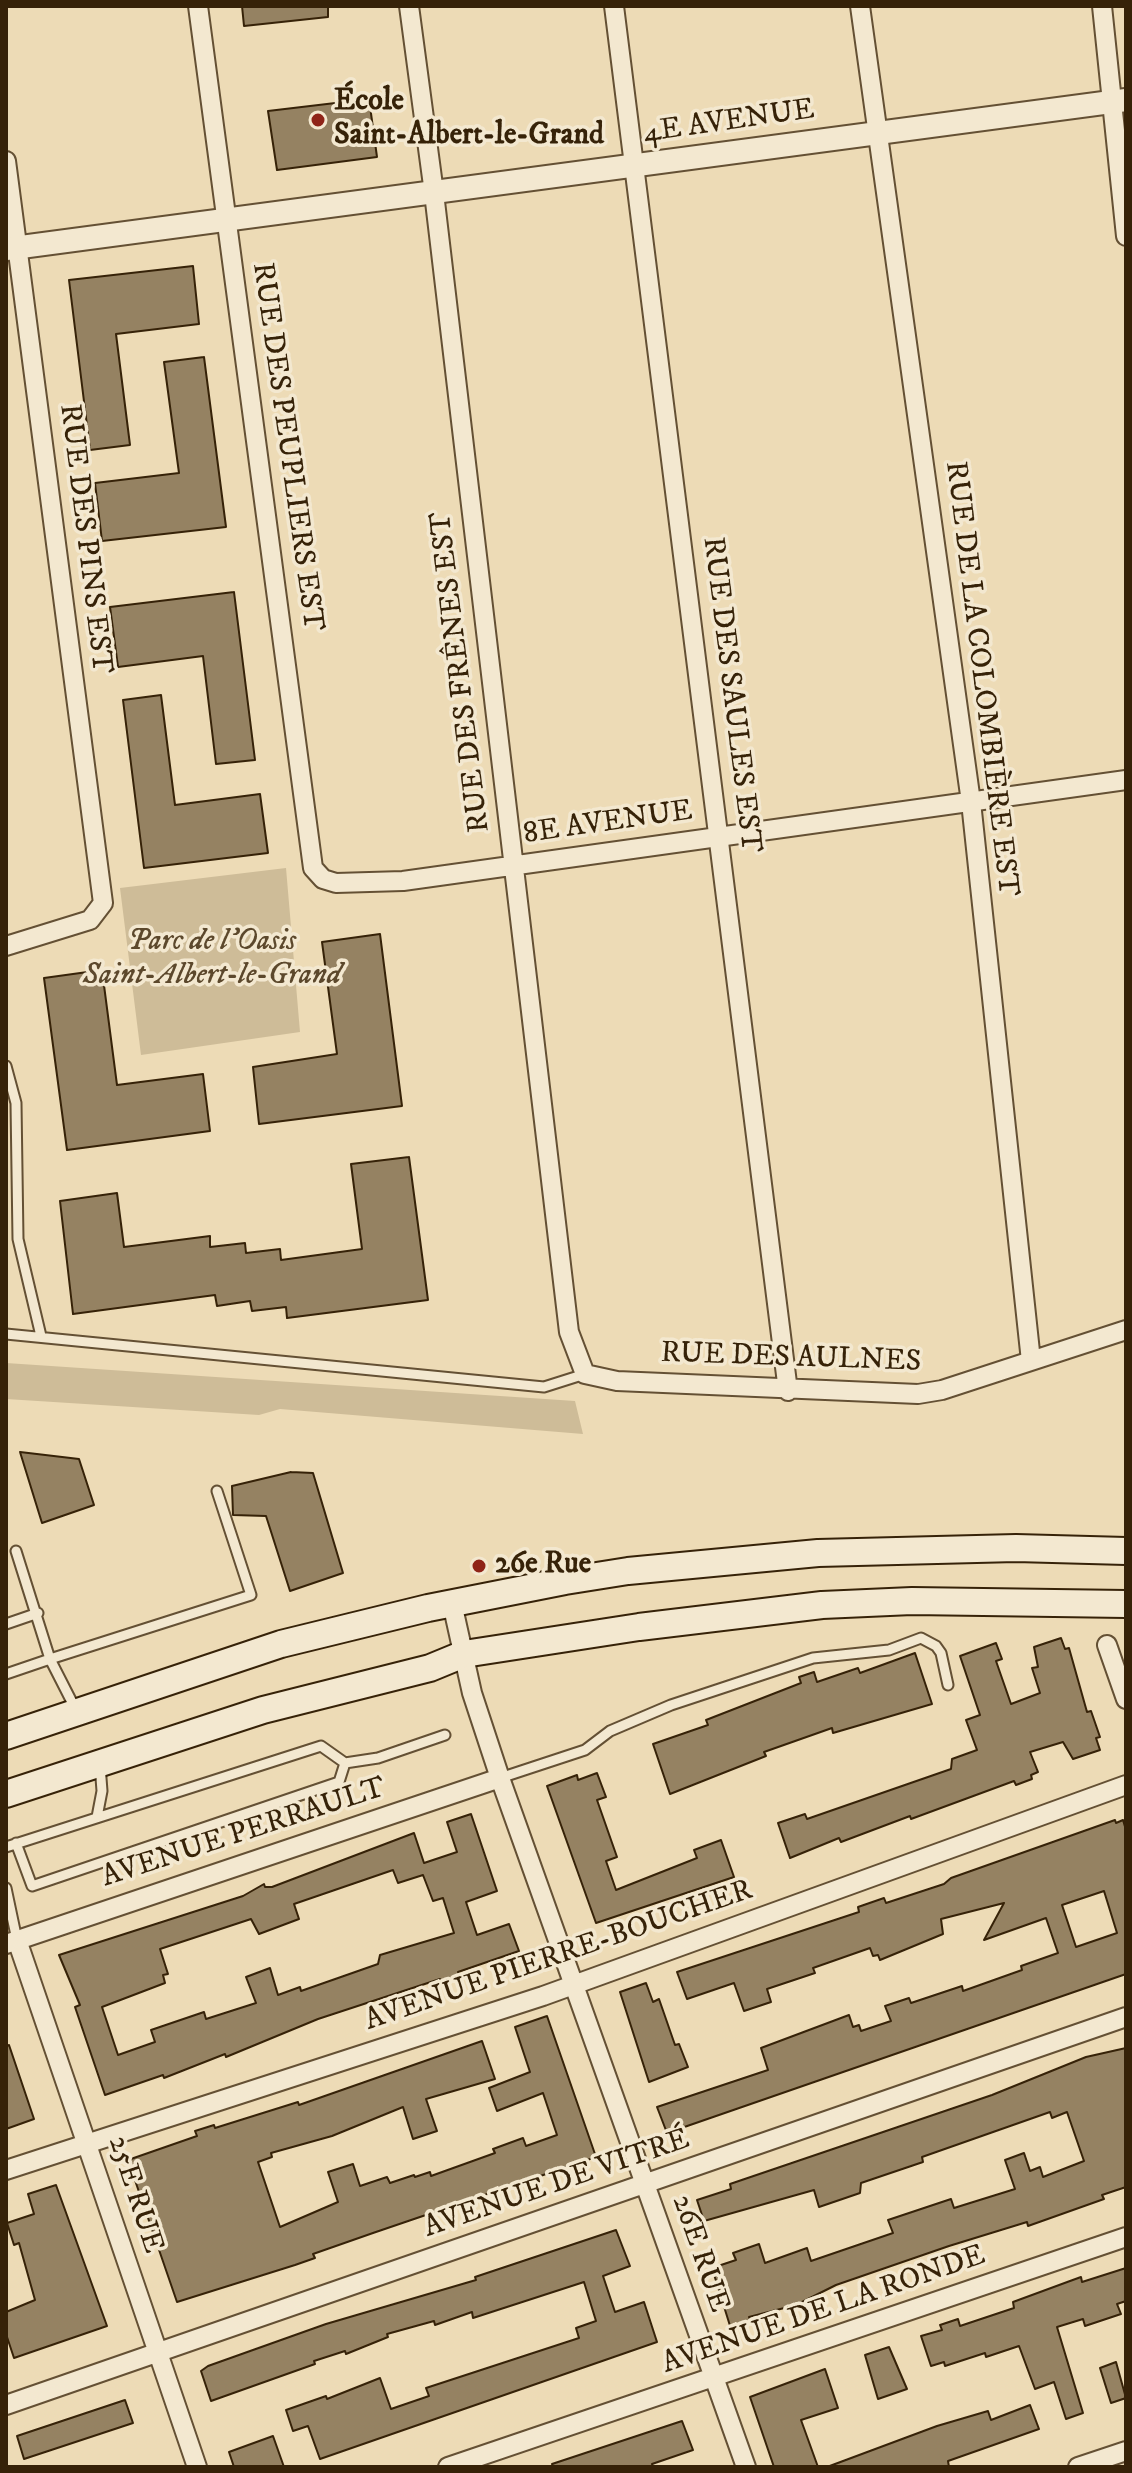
<!DOCTYPE html>
<meta charset="utf-8">
<style>
body{margin:0}
#map{position:relative;width:1132px;height:2473px;overflow:hidden;background:#eddbb6;font-family:"IM FELL DW Pica",serif}
canvas{display:block}
.frame{position:absolute;inset:0;border:8px solid #362208;pointer-events:none}
</style>
<div id="map">
<canvas width="1132" height="2473"></canvas>
<div class="frame"></div>
</div>
<script>
const ctx = document.querySelector('canvas').getContext('2d');
ctx.lineJoin = 'round';
function paint(path, color) {
  ctx.fillStyle = color;
  ctx.fill(path, 'evenodd');
}
function shape(rows) {
  const path = new Path2D();
  for (const r of rows) {
    path.moveTo(r[0], r[1]);
    for (let i = 2; i < r.length; i += 2) path.lineTo(r[i], r[i + 1]);
  }
  return path;
}
function trace(path, color, width, dash) {
  ctx.strokeStyle = color;
  ctx.lineWidth = width;
  ctx.lineCap = dash ? 'butt' : 'round';
  ctx.setLineDash(dash || []);
  ctx.stroke(path);
}
function label(font, color, halo, rows, align = 'center') {
  ctx.font = font + ' "IM FELL DW Pica",serif';
  ctx.lineWidth = 7;
  ctx.setLineDash([]);
  ctx.textBaseline = 'middle';
  ctx.strokeStyle = halo;
  ctx.fillStyle = color;
  for (const [text, x, y, turn = 0] of rows) {
    ctx.save();
    ctx.translate(x, y);
    ctx.rotate((+turn || 0) * Math.PI / 180);
    ctx.textAlign = isNaN(turn) ? turn : align;
    if (halo) ctx.strokeText(text, 0, 0);
    ctx.fillText(text, 0, 0);
    ctx.restore();
  }
}
paint(shape([
 [286,868,300,1032,141,1055,120,888],
 [6,1363,575,1401,583,1434,280,1409,259,1415,6,1399]
]), '#cebc98');
const building = shape([
 [242,6,328,6,328,17,244,26,242,6],
 [369,99,377,157,277,170,268,111,369,99],
 [193,266,199,324,116,334,130,445,90,450,69,280,193,266],
 [204,357,226,527,102,541,95,483,179,473,164,362,204,357],
 [234,592,255,760,216,764,203,656,118,667,110,607,234,592],
 [161,695,175,805,260,794,268,853,144,868,123,700,161,695],
 [380,934,402,1106,259,1124,253,1067,337,1054,322,942,380,934],
 [102,970,117,1085,203,1074,210,1131,67,1150,44,978,102,970],
 [409,1157,428,1300,287,1318,286,1307,252,1311,250,1301,217,1306,215,1295,73,1314,60,1201,117,1193,124,1247,210,1236,210,1247,245,1243,246,1253,280,1249,281,1260,362,1249,351,1164,409,1157],
 [20,1452,79,1459,94,1505,42,1523,20,1452],
 [291,1472,313,1473,343,1573,290,1591,266,1516,233,1515,232,1486,291,1472],
 [1061,1638,1065,1649,1069,1648,1087,1712,1091,1711,1100,1737,1096,1738,1100,1750,1073,1759,1063,1742,1030,1752,1038,1772,1031,1775,1032,1779,1016,1785,1014,1781,911,1819,910,1816,841,1842,839,1838,790,1858,778,1823,805,1814,807,1819,951,1769,952,1759,977,1750,966,1720,980,1715,960,1656,996,1643,1002,1659,996,1661,1011,1704,1040,1693,1032,1668,1038,1667,1034,1647,1061,1638],
 [915,1653,932,1704,833,1733,832,1728,764,1752,766,1756,670,1794,653,1744,708,1725,706,1720,801,1683,799,1677,814,1672,817,1682,858,1668,860,1673,915,1653],
 [597,1773,606,1797,597,1800,617,1857,606,1861,616,1890,697,1858,694,1850,721,1840,734,1877,596,1923,547,1786,577,1775,578,1780,597,1773],
 [471,1814,497,1891,466,1902,477,1935,509,1924,519,1951,458,1972,459,1975,441,1982,440,1979,318,2019,226,2057,225,2054,164,2078,163,2075,105,2095,75,2007,80,2005,59,1955,243,1896,264,1884,265,1887,272,1887,414,1833,424,1863,457,1852,447,1822,471,1814],
 [393,1870,398,1883,423,1875,433,1901,443,1898,454,1933,380,1955,378,1964,301,1991,300,1987,278,1995,270,1968,246,1977,256,2003,206,2019,204,2012,151,2030,155,2042,118,2055,102,2007,165,1983,163,1975,168,1974,160,1949,251,1919,259,1934,299,1919,294,1904,393,1870],
 [1115,1820,1116,1823,1123,1820,1126,1830,1126,1974,667,2133,657,2107,768,2070,761,2048,849,2015,853,2027,859,2025,861,2031,891,2021,885,2006,909,1998,911,2003,962,1986,963,1991,1022,1970,1021,1966,1058,1953,1046,1918,984,1940,1004,1903,941,1919,943,1934,880,1960,878,1955,873,1956,870,1948,813,1968,815,1973,767,1989,771,2002,744,2011,734,1983,687,1999,677,1972,859,1912,858,1907,884,1898,886,1903,944,1884,951,1878,1115,1820],
 [1104,1891,1117,1933,1076,1947,1062,1905,1104,1891],
 [646,1983,653,2002,659,1999,675,2045,679,2044,688,2067,649,2082,620,1992,646,1983],
 [547,2016,596,2157,373,2233,313,2254,315,2258,295,2265,177,2302,128,2160,197,2136,195,2131,214,2125,215,2128,298,2102,299,2105,482,2041,495,2079,426,2099,437,2131,413,2139,403,2107,332,2136,271,2153,272,2157,258,2162,280,2227,338,2202,328,2172,353,2164,360,2186,387,2177,390,2183,414,2175,415,2177,430,2172,431,2176,495,2153,493,2149,523,2138,526,2146,557,2135,543,2093,497,2111,489,2088,530,2072,515,2027,547,2016],
 [9,2045,34,2119,6,2129,6,2046,9,2045],
 [1126,2048,1126,2187,1102,2195,1104,2199,1028,2226,1027,2222,949,2246,836,2285,796,2305,749,2317,751,2323,731,2329,712,2268,736,2260,733,2253,759,2244,765,2263,807,2248,811,2261,893,2233,888,2220,951,2199,954,2208,1015,2189,1005,2160,1024,2153,1030,2171,1040,2167,1043,2177,1084,2161,1067,2112,1052,2118,1050,2112,922,2157,923,2162,861,2183,860,2193,819,2207,814,2190,704,2221,697,2200,731,2189,730,2184,992,2095,1086,2057,1126,2048],
 [56,2185,107,2326,14,2358,6,2334,6,2312,35,2300,19,2243,14,2245,7,2223,34,2214,28,2194,56,2185],
 [616,2230,630,2266,603,2276,615,2312,644,2302,657,2342,320,2459,308,2426,293,2431,286,2410,326,2396,327,2399,380,2378,391,2409,429,2396,426,2388,579,2338,576,2328,596,2321,584,2282,473,2318,472,2312,435,2325,434,2321,387,2334,388,2337,346,2354,345,2351,314,2361,315,2364,211,2401,201,2371,208,2366,326,2324,476,2280,475,2277,616,2230],
 [1126,2268,1126,2301,1117,2304,1121,2314,1085,2326,1083,2319,1057,2327,1083,2413,1066,2419,1054,2382,1035,2389,1019,2346,986,2357,985,2353,945,2366,944,2362,931,2366,921,2336,942,2330,940,2325,958,2319,960,2326,1014,2308,1013,2302,1070,2281,1081,2277,1082,2282,1126,2268],
 [889,2347,907,2389,878,2399,865,2355,889,2347],
 [1116,2362,1126,2398,1111,2403,1100,2368,1116,2362],
 [825,2369,838,2408,801,2420,818,2467,774,2467,750,2397,825,2369],
 [125,2400,133,2423,24,2459,17,2436,125,2400],
 [1030,2405,1039,2429,948,2461,949,2467,827,2467,937,2426,988,2411,991,2420,1030,2405],
 [682,2421,693,2450,652,2464,653,2467,553,2467,552,2464,682,2421],
 [273,2436,284,2467,234,2467,229,2452,273,2436]
]);
paint(building, '#958262');
trace(building, '#362208', 2);
const service = shape([
 [6,1066,16,1103,18,1239,41,1336],
 [6,1334,544,1387,585,1374],
 [6,1624,38,1613],
 [6,1674,50,1659,16,1551],
 [76,1710,50,1659,251,1595,217,1491],
 [500,1778,585,1750,610,1731,671,1705,813,1658,889,1650,921,1638,936,1646,941,1653,948,1685],
 [97,1817,102,1791,100,1765],
 [16,1843,32,1886,339,1782,345,1763],
 [6,1847,321,1746,345,1763,378,1758,445,1735],
 [6,1888,17,1940]
]);
const minor = shape([
 [198,6,313,868,323,879,336,883,403,881,1126,780],
 [409,6,434,193,569,1332,585,1374,617,1381,918,1394,942,1390,1126,1330],
 [614,6,788,1391],
 [860,6,971,802,1031,1361],
 [1102,6,1126,236],
 [6,161,103,903,90,920,6,946],
 [452,1603,472,1693,500,1778,746,2467],
 [1107,1645,1126,1699],
 [17,1940,197,2467],
 [6,1944,500,1778],
 [6,2170,543,1996,1126,1785],
 [6,2405,1126,2017],
 [448,2467,1126,2237],
 [1078,2467,1126,2451]
]);
const tertiary = shape([
 [6,249,1126,100]
]);
const secondary = shape([
 [6,1736,281,1644,428,1608,565,1581,628,1571,818,1553,1016,1548,1126,1551],
 [6,1794,263,1710,430,1668,464,1654,639,1627,822,1605,912,1601,1126,1604]
]);
trace(service, '#645034', 13);
trace(minor, '#645034', 22);
trace(tertiary, '#645034', 26);
trace(secondary, '#362208', 30);
trace(service, '#f3e8d0', 9);
trace(minor, '#f3e8d0', 18);
trace(tertiary, '#f3e8d0', 22);
trace(secondary, '#f3e8d0', 26);
for (const [x, y, r, color] of [
 [318,120,8,"#8f2418"],
 [479,1566,8,"#8f2418"]
]) {
  const dot = new Path2D();
  dot.arc(x, y, r, 0, 2 * Math.PI);
  ctx.fillStyle = color;
  ctx.fill(dot);
  trace(dot, '#f3e8d0', 3);
}
label('bold 30px', '#362208', '#f3e8d0', [
 ["École",334,103],
 ["Saint-Albert-le-Grand",334,137],
 ["26e Rue",495,1566]
], 'left');
label('30px', '#362208', '#f3e8d0', [
 ["4E AVENUE",729,123,-8],
 ["RUE DES PEUPLIERS EST",286,447,82],
 ["RUE DES PINS EST",84,539,83],
 ["RUE DES FRÊNES EST",462,672,-97],
 ["RUE DE LA COLOMBIÈRE EST",980,679,83],
 ["RUE DES SAULES EST",730,695,83],
 ["8E AVENUE",608,824,-8],
 ["RUE DES AULNES",791,1359,2],
 ["AVENUE PERRAULT",244,1834,-18],
 ["AVENUE PIERRE-BOUCHER",559,1957,-19],
 ["AVENUE DE VITRÉ",557,2185,-19],
 ["25E RUE",134,2195,72],
 ["26E RUE",699,2254,71],
 ["AVENUE DE LA RONDE",824,2311,-19]
]);
label('italic 30px', '#5c482c', '#f3e8d0', [
 ["Parc de l'Oasis",212,943],
 ["Saint-Albert-le-Grand",212,977]
]);
</script>
